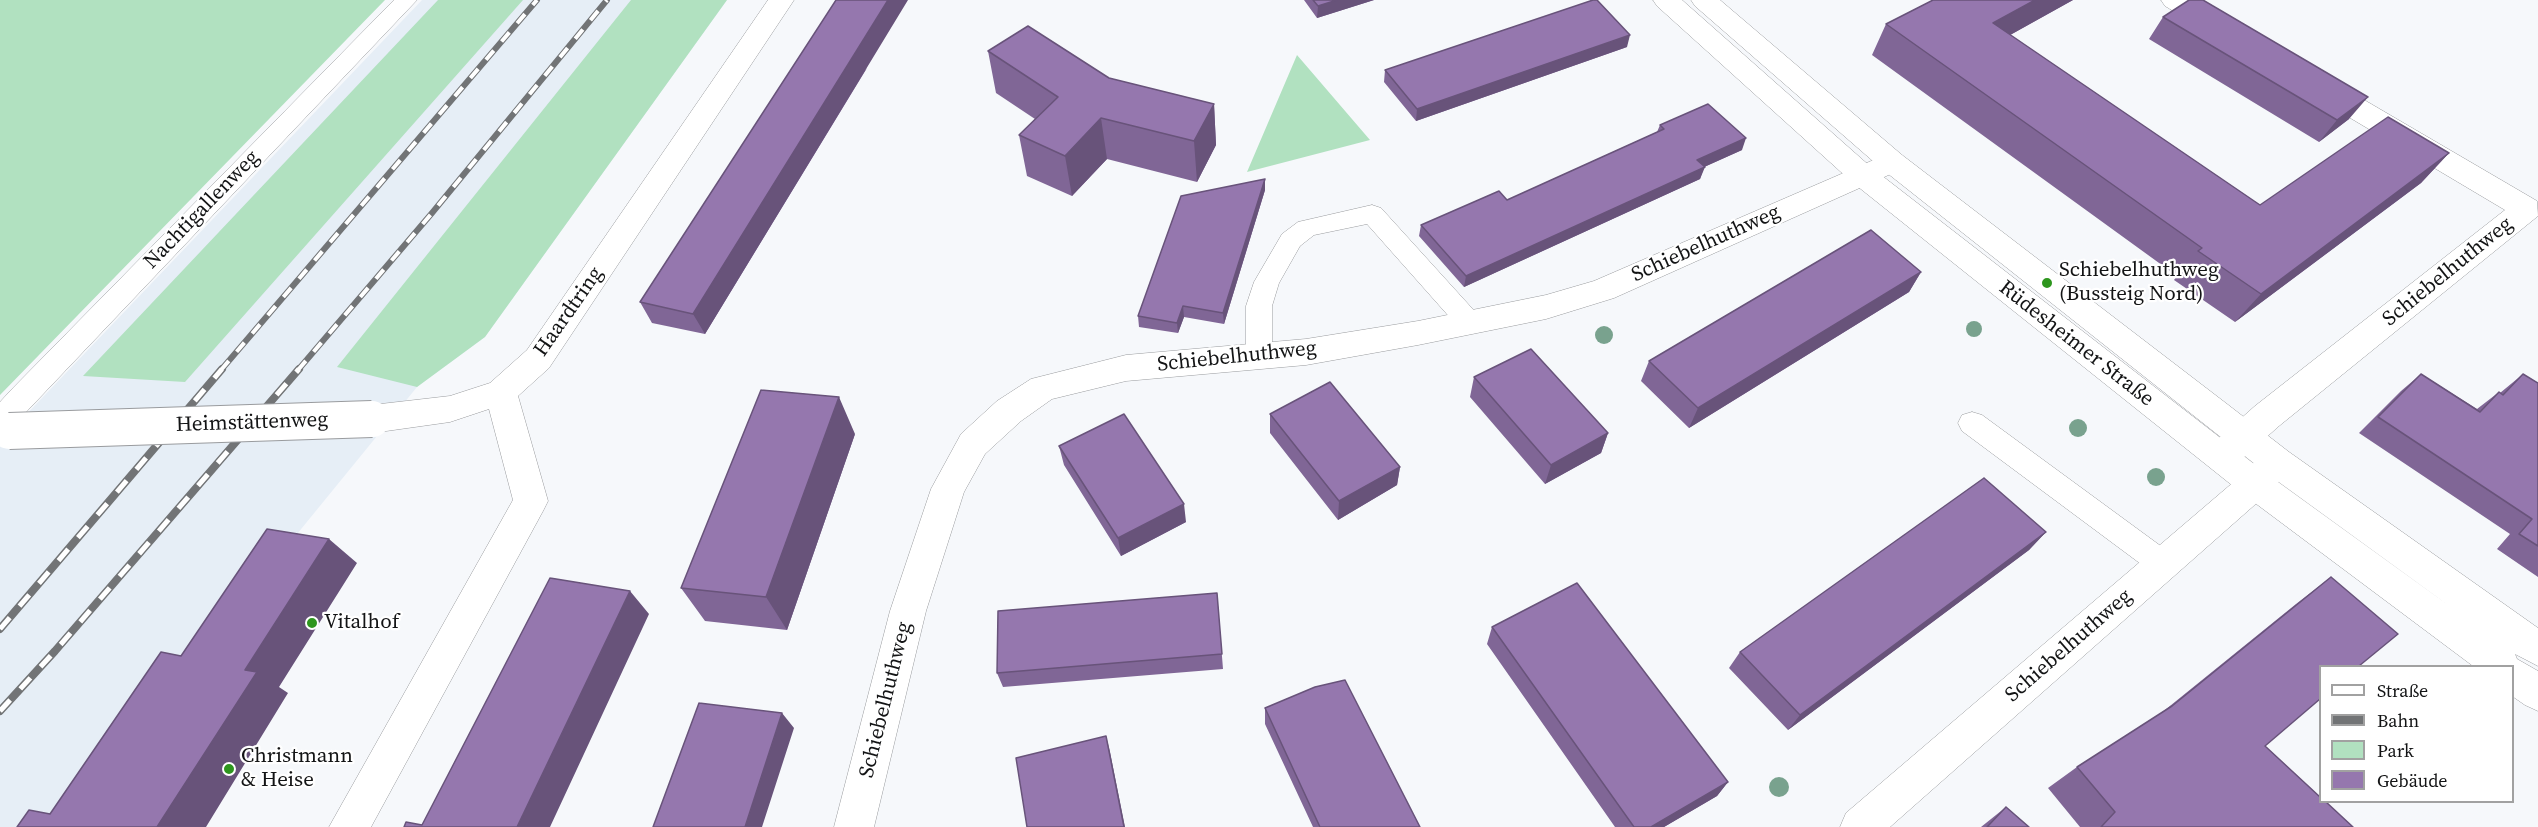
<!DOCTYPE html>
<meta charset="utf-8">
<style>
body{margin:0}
#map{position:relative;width:2538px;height:827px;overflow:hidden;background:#f6f8fb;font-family:"Source Serif 4",serif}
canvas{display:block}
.legend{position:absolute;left:2319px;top:665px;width:195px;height:138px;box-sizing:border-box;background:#fff;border:2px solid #a1a1a1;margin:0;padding:8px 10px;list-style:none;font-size:18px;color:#131415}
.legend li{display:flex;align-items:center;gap:12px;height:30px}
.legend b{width:30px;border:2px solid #a1a1a1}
</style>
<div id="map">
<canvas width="2538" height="827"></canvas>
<ul class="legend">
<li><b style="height:8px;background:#fff"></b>Straße</li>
<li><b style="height:8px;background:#727476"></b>Bahn</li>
<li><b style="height:16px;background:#b1e1c0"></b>Park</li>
<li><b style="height:16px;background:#9577ae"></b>Gebäude</li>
</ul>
</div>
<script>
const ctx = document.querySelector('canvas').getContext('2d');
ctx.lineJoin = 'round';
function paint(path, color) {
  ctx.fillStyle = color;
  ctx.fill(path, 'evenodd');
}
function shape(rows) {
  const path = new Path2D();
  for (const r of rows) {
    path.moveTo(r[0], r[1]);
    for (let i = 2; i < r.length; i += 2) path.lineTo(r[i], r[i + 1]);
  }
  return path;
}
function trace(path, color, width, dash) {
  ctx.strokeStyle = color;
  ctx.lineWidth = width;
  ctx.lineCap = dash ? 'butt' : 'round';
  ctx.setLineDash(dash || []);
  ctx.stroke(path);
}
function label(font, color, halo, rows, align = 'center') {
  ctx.font = font + ' "Source Serif 4",serif';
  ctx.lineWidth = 4.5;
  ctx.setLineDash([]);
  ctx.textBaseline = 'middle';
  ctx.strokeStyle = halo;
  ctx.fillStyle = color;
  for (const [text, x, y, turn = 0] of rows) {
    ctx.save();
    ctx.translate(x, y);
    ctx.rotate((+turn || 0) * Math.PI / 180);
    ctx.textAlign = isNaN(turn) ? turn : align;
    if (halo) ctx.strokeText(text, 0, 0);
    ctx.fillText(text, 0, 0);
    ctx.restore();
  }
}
paint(shape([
 [422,0,727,0,485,337,417,387,58,827,0,827,0,442]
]), '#e6eef6');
paint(shape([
 [0,0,385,0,0,395],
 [438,0,523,0,185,382,83,376],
 [631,0,727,0,485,337,417,387,337,367],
 [1297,55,1370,140,1247,172]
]), '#b1e1c0');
const service = shape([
 [394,0,417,0,10,429,0,432,0,402,12,389,394,0],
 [1372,205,1381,208,1479,316,1483,323,1479,330,1470,333,1461,330,1367,224,1314,235,1300,246,1279,283,1272,306,1272,355,1268,362,1259,365,1250,362,1246,355,1246,306,1254,282,1282,234,1298,222,1372,205],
 [1972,412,1982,415,2173,555,2178,564,2173,573,2163,577,2153,573,1962,431,1958,423,1962,415,1972,412]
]);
const minor = shape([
 [768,0,794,0,549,368,518,396,548,501,543,511,371,827,329,827,513,500,489,409,450,422,372,433,360,429,355,419,360,409,372,405,450,396,490,383,527,350,768,0],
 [2161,0,2193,0,2228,21,2232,27,2228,33,2219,36,2210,33,2165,6,2161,0],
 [2320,78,2330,80,2537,201,2538,216,2279,426,2234,466,2222,470,2210,466,2205,456,2210,446,2255,406,2505,210,2310,94,2306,87,2310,80,2320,78],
 [1892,152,1902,155,1906,162,1902,169,1614,298,1546,319,1418,345,1306,365,1126,381,1052,399,1021,421,985,454,964,492,926,611,874,827,834,827,890,611,931,489,961,434,997,401,1031,379,1126,355,1306,339,1418,321,1546,295,1594,281,1892,152],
 [2275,449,2287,453,2292,463,2287,473,2267,494,1890,827,1840,827,1846,813,2243,474,2263,453,2275,449]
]);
const secondary = shape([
 [1653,0,1682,0,1872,168,2267,474,2455,610,2265,472,1882,169,1695,6,1691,0,1720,0,1902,155,2227,404,2289,452,2538,628,2538,666,2515,654,2517,659,2538,671,2538,711,2525,705,2512,696,2512,666,2473,666,2243,494,1852,182,1657,6,1653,0]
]);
trace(service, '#999b9e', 1);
trace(minor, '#999b9e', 1);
trace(secondary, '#999b9e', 1);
paint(service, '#fff');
paint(minor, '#fff');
paint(secondary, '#fff');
const railFar1 = shape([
 [221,370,537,0],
 [298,370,432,213,607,0]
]);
const rail = shape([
 [0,629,222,369],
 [0,711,55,651,299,369]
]);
trace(railFar1, '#727476', 6);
trace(rail, '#727476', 8);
trace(railFar1, '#fff', 4, [12]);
trace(rail, '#fff', 5, [15]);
const minorBridge = shape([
 [9,431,372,419]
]);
trace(minorBridge, '#999b9e', 38, []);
trace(minorBridge, '#fff', 36);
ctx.fillStyle = '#79a28e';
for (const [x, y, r] of [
 [1974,329,8],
 [1604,335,9],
 [2078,428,9],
 [2156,477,9],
 [1779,787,10]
]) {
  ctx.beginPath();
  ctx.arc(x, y, r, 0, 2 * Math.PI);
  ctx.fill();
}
paint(shape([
 [1304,0,1374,0,1317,18],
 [1933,0,2073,0,2010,35,2260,205,2449,153,2421,183,2235,322,2174,280,2177,276,1872,55,1886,24],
 [2163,17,2349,119,2319,142,2149,39],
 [1627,47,1416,121,1384,82,1385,70],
 [988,51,1109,78,1214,104,1216,145,1197,182,1107,159,1072,196,1027,176,1019,135,1035,119,996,93],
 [867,68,705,334,652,323,640,302],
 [1660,125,1742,150,1704,167,1700,179,1464,287,1419,236,1421,225,1507,200,1657,132],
 [1265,179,1265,190,1224,324,1184,317,1178,333,1139,327,1138,316],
 [1921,272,1909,292,1689,428,1641,381,1649,361],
 [2421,374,2477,409,2499,392,2500,393,2523,374,2538,383,2538,577,2497,549,2510,534,2359,433,2401,391],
 [1474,377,1608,433,1601,453,1545,484,1470,397],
 [1270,414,1400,467,1397,485,1338,520,1270,433],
 [855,434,787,630,705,621,681,588],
 [1059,446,1186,522,1121,556,1064,465],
 [2046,532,2029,550,1788,730,1729,668,1740,652],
 [2331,577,2265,746,2353,827,2080,827,2048,788,2077,767,2160,714,2296,604],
 [1217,593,1223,669,1003,687,997,673],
 [1492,627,1728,782,1717,796,1664,827,1615,827,1487,644],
 [1265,708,1420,827,1313,827,1265,724],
 [2006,807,2029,827,1981,827]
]), '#806696');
paint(shape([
 [888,0,908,0,705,334,693,314],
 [1337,0,1374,0,1317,18,1318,6],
 [2035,0,2073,0,1976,54,1993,23],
 [1630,35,1627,47,1416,121,1417,109],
 [2368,97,2349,119,2319,142,2337,120],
 [1214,104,1216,145,1197,182,1194,141],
 [1101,118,1107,159,1072,196,1065,156],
 [1746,138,1742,150,1693,172,1697,160],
 [2449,153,2421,183,2235,322,2261,294],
 [1705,167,1700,179,1464,287,1466,276],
 [1265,179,1265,190,1224,324,1223,313],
 [1921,272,1909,292,1689,428,1698,408],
 [1183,306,1184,317,1178,333,1177,323],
 [839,397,855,434,787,630,766,597],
 [1608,433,1601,453,1545,484,1551,465],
 [1400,467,1397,485,1338,520,1339,501],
 [1184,504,1186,522,1121,556,1118,538],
 [2046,532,2029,550,1788,730,1800,715],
 [329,539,357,563,279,687,288,693,206,827,157,827,245,670],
 [630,591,649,614,550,827,517,827],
 [782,713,794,728,762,827,745,827],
 [1106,736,1110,752,1125,827,1124,827],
 [1728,782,1717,796,1664,827,1651,827]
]), '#68537a');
const building = shape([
 [836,0,888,0,693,314,640,302,836,0],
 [1313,0,1337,0,1318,6,1313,0],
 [1593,0,1597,0,1630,35,1417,109,1385,70,1593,0],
 [1933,0,2035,0,1993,23,2260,205,2388,117,2449,153,2261,294,2198,251,2202,248,1886,24,1933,0],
 [2189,0,2203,0,2368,97,2337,120,2163,17,2189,0],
 [1028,26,1109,78,1214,104,1194,141,1101,118,1065,156,1019,135,1058,97,988,51,1028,26],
 [1708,104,1746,138,1697,160,1705,167,1466,276,1421,225,1499,191,1507,200,1664,129,1660,125,1708,104],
 [1265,179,1223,313,1183,306,1177,323,1138,316,1181,196,1265,179],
 [1871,230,1921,272,1698,408,1649,361,1871,230],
 [1531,349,1608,433,1551,465,1474,377,1531,349],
 [2421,374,2480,412,2499,392,2503,395,2523,374,2538,383,2538,546,2519,534,2532,519,2378,417,2421,374],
 [1330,382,1400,467,1339,501,1270,414,1330,382],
 [761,390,839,397,766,597,681,588,761,390],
 [1124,414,1184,504,1118,538,1059,446,1124,414],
 [1984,478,2046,532,1800,715,1740,652,1984,478],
 [267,529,329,539,245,670,257,672,157,827,17,827,29,810,50,814,161,652,181,656,267,529],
 [2331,577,2398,634,2359,666,2320,666,2320,699,2265,746,2320,797,2320,801,2325,801,2353,827,2101,827,2115,812,2077,767,2172,706,2331,577],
 [550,578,630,591,517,827,404,827,406,822,422,825,550,578],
 [1577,583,1728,782,1651,827,1634,827,1492,627,1577,583],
 [1217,593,1222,654,997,673,998,611,1217,593],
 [1345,680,1420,827,1320,827,1265,708,1315,687,1345,680],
 [699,703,782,713,745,827,653,827,699,703],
 [1106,736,1124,827,1027,827,1016,758,1106,736],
 [2006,807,2029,827,1987,827,2006,807]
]);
paint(building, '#9577ae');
trace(building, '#68537a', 1.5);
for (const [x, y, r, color] of [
 [2047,283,6,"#2e961e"],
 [312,623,6,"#2e961e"],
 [229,769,6,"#2e961e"]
]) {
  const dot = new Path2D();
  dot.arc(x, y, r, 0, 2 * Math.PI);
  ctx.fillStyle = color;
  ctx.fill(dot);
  trace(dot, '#fff', 2);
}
label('21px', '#131415', '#fff', [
 ["Nachtigallenweg",202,210,-46],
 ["Schiebelhuthweg",1706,244,-24],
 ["Schiebelhuthweg",2448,272,-39],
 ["Haardtring",569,312,-55],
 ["Rüdesheimer Straße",2076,344,38],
 ["Schiebelhuthweg",1237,357,-6],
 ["Heimstättenweg",252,423,-2],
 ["Schiebelhuthweg",2069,646,-41],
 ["Schiebelhuthweg",886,700,-76]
]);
label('21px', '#131415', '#fff', [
 ["Schiebelhuthweg",2059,271],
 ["(Bussteig Nord)",2059,295],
 ["Vitalhof",324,623],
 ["Christmann",241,757],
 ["& Heise",241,781]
], 'left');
</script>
